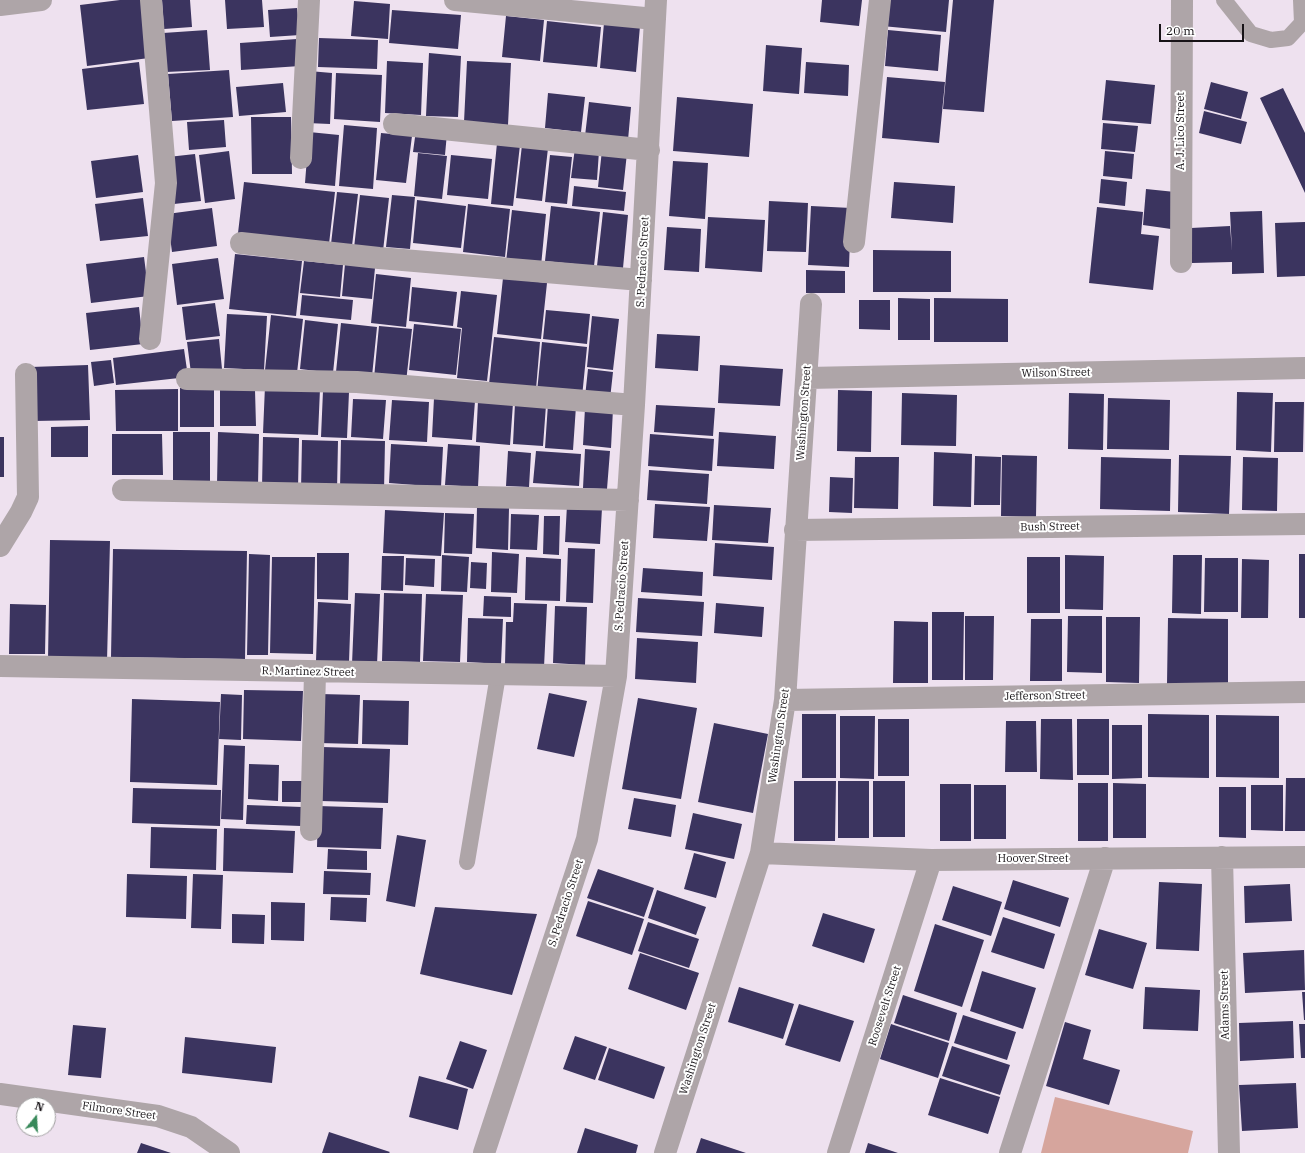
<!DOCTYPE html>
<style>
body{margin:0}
#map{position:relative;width:1305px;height:1153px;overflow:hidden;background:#eee1ef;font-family:"IBM Plex Serif",serif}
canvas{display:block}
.north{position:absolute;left:16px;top:1097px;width:40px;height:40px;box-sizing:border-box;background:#fff;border:1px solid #a2a1a2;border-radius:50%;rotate:18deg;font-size:11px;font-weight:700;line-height:16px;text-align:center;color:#171317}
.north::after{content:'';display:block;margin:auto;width:14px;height:18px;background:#38895a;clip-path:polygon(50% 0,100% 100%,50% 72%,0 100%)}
.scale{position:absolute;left:1159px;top:24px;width:85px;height:18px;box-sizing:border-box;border:2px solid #171317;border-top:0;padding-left:5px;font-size:12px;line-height:14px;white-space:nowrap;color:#171317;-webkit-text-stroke:3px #fff;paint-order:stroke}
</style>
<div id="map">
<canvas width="1305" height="1153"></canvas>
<div class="north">N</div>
<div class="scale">20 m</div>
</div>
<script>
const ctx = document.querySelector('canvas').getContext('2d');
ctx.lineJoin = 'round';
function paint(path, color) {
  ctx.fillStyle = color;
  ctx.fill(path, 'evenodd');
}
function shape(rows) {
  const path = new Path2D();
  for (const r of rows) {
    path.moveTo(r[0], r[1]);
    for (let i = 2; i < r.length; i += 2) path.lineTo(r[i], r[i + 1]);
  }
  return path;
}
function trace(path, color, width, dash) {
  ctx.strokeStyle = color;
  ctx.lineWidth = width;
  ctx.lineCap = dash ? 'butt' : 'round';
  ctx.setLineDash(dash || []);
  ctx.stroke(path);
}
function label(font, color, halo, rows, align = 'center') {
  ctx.font = font + ' "IBM Plex Serif",serif';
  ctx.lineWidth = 4;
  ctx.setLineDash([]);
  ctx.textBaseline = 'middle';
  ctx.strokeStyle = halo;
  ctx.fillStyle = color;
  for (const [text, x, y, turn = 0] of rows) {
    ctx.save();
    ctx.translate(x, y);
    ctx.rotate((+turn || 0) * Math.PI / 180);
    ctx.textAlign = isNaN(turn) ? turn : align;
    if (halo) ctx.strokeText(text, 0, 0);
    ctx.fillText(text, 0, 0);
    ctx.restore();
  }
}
paint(shape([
 [1055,1097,1193,1131,1188,1153,1041,1153]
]), '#d6a59d');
paint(shape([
 [120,0,141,0,149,58,87,66,80,5],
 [162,0,190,0,192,27,164,29],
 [225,0,262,0,264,27,227,29],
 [822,0,862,0,859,26,820,22],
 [884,0,949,0,946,32,882,26],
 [953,0,994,0,984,112,943,109],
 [354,1,390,4,388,39,351,36],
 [297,8,300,35,270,37,268,10],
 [392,10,461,15,458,49,389,43],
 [506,16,544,20,540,61,502,57],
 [547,21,601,27,597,67,543,62],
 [604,23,640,26,636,72,600,68],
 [207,30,210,70,166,72,163,33],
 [888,30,941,35,938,71,885,66],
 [319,38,378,40,377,69,318,67],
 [297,39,300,66,241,70,240,43],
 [766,45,802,48,799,94,763,91],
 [429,53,461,56,458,117,426,116],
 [387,61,423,63,421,115,385,113],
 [467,61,511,63,508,125,464,122],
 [139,62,144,104,87,110,82,69],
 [806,62,849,65,848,96,804,93],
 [229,70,233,117,172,121,168,74],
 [309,71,332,73,330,124,307,123],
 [336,73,382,75,380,122,334,119],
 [887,77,945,82,939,143,882,138],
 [1106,80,1155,85,1151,124,1102,120],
 [1211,82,1248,92,1241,119,1204,109],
 [283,83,286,112,239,116,236,87],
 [1283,88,1305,133,1305,193,1260,98],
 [548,93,585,97,581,132,545,128],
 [677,97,753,104,749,157,673,151],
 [589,102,631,107,628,140,585,136],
 [1204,111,1247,122,1241,144,1199,133],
 [251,117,291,117,292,174,252,174],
 [224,120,226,147,189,150,187,122],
 [1103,123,1138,126,1135,152,1101,149],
 [344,125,377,128,373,189,339,186],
 [416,130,447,133,445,155,413,152],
 [309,132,339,135,335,186,305,183],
 [381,133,412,136,406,183,376,180],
 [497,143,520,145,513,206,491,204],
 [522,145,548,148,542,201,516,198],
 [575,148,599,151,597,180,571,178],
 [602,150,627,153,623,190,598,187],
 [229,151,235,199,205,203,199,155],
 [1105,151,1134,154,1132,179,1103,176],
 [418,153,447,156,442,199,414,196],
 [195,154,201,201,174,204,168,157],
 [138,155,143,192,96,198,91,161],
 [451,155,492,159,488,199,447,195],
 [550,155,572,157,567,204,545,202],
 [673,161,708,163,705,219,669,216],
 [1101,179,1127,182,1125,206,1099,203],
 [244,182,335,192,329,244,238,233],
 [894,182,955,186,953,223,891,218],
 [574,186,626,192,624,211,572,206],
 [1146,189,1175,192,1171,229,1143,225],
 [337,192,358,194,352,246,331,244],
 [360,195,389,198,383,251,354,248],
 [392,195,415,197,410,249,386,247],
 [143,198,148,236,100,241,95,204],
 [417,200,466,206,461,248,413,243],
 [769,201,808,203,806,252,767,251],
 [468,204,510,209,505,257,463,252],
 [551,206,600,212,594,266,545,261],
 [811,206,851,208,849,267,808,265],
 [1097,207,1143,212,1141,234,1159,236,1153,290,1089,283],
 [212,208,217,246,172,252,167,214],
 [512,210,546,214,541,266,506,262],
 [1262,211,1264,273,1232,274,1232,262,1192,263,1191,228,1230,226,1232,251,1230,212],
 [603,212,628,215,623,268,597,266],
 [708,217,765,220,762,272,705,268],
 [1305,222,1305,276,1277,277,1275,223],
 [667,227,701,229,699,272,664,270],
 [873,250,951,251,951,292,873,292],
 [235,254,302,261,296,316,229,309],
 [144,257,149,296,91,303,86,264],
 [218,258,224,299,177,305,172,264],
 [304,261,343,265,340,297,300,293],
 [345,264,375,268,372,299,342,296],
 [806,270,845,271,845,293,806,293],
 [376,274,411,278,406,327,371,323],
 [503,278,547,283,541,339,497,334],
 [412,287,457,292,453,326,409,321],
 [461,291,497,295,487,381,457,378,462,328,457,327],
 [302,295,353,300,351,320,300,315],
 [898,298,930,299,930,340,898,340],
 [934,298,1008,299,1008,342,934,342],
 [859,300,890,300,890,330,859,329],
 [215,303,220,336,186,340,182,307],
 [139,307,143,344,90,350,86,313],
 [546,310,590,314,587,344,543,339],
 [227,314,267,316,264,370,224,368],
 [271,315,303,319,297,373,265,370],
 [592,316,619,319,613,370,587,367],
 [305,320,338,324,333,373,300,369],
 [341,323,377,327,372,376,336,372],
 [414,324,461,329,456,375,409,370],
 [379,326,412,329,406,382,374,378],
 [657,334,700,336,698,371,655,368],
 [494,337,540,342,536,389,489,384],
 [219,339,222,369,191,373,187,342],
 [542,342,587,347,582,397,537,392],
 [184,349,188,377,116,385,113,358],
 [111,360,114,383,94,386,91,362],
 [88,365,90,420,33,421,31,367],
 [720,365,783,369,780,406,718,403],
 [588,369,613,372,610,399,585,397],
 [265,386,320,389,318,435,263,433],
 [180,388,214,388,214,427,180,427],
 [178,389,178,431,116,431,115,390],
 [220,390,255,390,256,426,220,426],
 [838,390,872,391,871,452,837,451],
 [323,391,349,392,347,438,321,437],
 [1237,392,1273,393,1271,452,1236,450],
 [902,393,957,395,956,446,901,445],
 [1069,393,1104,394,1103,450,1068,449],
 [434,398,475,401,472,440,432,437],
 [1108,398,1170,400,1169,450,1107,449],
 [353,399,386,400,383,439,351,437],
 [392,400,429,402,427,442,389,440],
 [478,401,513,403,510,445,476,442],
 [1275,402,1304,402,1303,452,1274,452],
 [515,403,546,405,543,446,513,444],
 [548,404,576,406,573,450,545,448],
 [656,405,715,408,713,436,654,432],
 [585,408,613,409,611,448,583,445],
 [88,426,88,457,51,457,51,427],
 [173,432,210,432,210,482,173,482],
 [218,432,259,434,258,486,217,485],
 [719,432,776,436,774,469,717,466],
 [112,434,162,434,163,475,112,475],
 [650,434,714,439,712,471,648,466],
 [0,437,4,437,4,477,0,477],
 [263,437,299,438,298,489,262,488],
 [302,440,338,441,337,491,301,490],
 [341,440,385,441,384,491,340,489],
 [391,444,443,447,441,487,389,483],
 [448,444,480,446,478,487,445,485],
 [585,449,610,451,607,489,583,488],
 [508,451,531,453,529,487,506,486],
 [536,451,581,454,579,486,533,483],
 [934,452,972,454,971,507,933,506],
 [1002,455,1037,456,1036,517,1001,516],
 [1179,455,1231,456,1229,514,1178,512],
 [975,456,1001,457,1000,505,974,505],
 [855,457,899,457,898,509,854,508],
 [1101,457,1171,459,1170,511,1100,509],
 [1243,457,1278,458,1277,511,1242,510],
 [649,470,709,474,707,504,647,500],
 [830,477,853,478,852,513,829,512],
 [655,504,710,507,707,541,653,538],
 [567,505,602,508,600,544,565,542],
 [714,505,771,508,768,543,712,540],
 [477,507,509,508,508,550,476,548],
 [385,510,444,513,441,556,383,553],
 [445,513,474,514,472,554,444,553],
 [511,514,539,515,537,550,510,549],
 [544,516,560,516,559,555,543,554],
 [50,540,110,541,107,661,48,660],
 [715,543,774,547,772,580,713,576],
 [568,548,595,549,593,603,566,602],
 [113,549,247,551,245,659,111,657],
 [492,552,519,554,517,593,491,592],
 [317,553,349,553,348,600,317,599],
 [249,554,270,555,268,655,247,655],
 [1299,554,1305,554,1305,618,1299,618],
 [442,555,469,557,467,592,441,591],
 [1065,555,1104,556,1103,610,1065,609],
 [1173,555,1202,555,1201,614,1172,613],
 [382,556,404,556,403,591,381,590],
 [272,557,315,557,313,654,270,653],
 [526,557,561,559,560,601,525,600],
 [1027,557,1060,557,1060,613,1027,613],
 [406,558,435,559,434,587,405,585],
 [1205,558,1238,558,1238,612,1204,612],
 [1242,559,1269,560,1268,618,1241,618],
 [471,562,487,563,486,589,470,588],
 [643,568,703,572,702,596,641,592],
 [355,593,380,594,377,665,352,664],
 [384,593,422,594,420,662,382,661],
 [426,594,463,595,460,662,423,661],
 [484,596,511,597,511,617,483,616],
 [638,598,704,602,702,636,636,632],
 [318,602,351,604,349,662,316,661],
 [514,603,547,604,544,667,505,665,506,622,513,622],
 [716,603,764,607,762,637,714,633],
 [10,604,46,605,45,654,9,654],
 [555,606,587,607,585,665,553,663],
 [932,612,964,612,963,680,932,680],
 [965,616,994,616,993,680,965,680],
 [1068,616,1102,616,1102,673,1067,672],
 [1106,617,1140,617,1139,683,1106,682],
 [468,618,503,619,501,664,467,662],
 [1168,618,1228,619,1228,684,1167,684],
 [1031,619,1062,619,1062,681,1030,681],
 [894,621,928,622,928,683,893,683],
 [637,638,698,642,696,683,635,679],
 [244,690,303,691,301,741,243,739],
 [549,693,587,701,574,757,537,749],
 [221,694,242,695,241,740,219,739],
 [320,694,360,695,358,744,318,743],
 [638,698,697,708,681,799,622,789],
 [132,699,220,702,217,785,130,782],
 [363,700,409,701,408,745,362,744],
 [802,714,836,714,836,778,802,778],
 [1148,714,1209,715,1209,778,1148,777],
 [1216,715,1279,716,1279,778,1216,777],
 [840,716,875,716,874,779,840,778],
 [878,719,909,719,909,776,878,776],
 [1041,719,1072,719,1073,780,1040,779],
 [1077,719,1109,719,1109,775,1077,775],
 [1006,721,1036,721,1037,772,1005,772],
 [714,723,768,734,753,813,698,802],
 [1112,725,1142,725,1142,778,1112,779],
 [224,745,245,746,243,820,221,819],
 [322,747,390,749,388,803,321,801],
 [249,764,279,765,278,801,248,799],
 [1286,778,1305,778,1305,831,1285,831],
 [282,781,305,781,304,802,282,802],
 [794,781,836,781,835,841,794,841],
 [838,781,869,781,869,838,838,838],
 [873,781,905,781,905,837,873,837],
 [1078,783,1108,783,1108,841,1078,841],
 [1113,783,1146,784,1146,838,1113,838],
 [940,784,971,784,971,841,940,841],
 [974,785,1006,785,1006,839,974,839],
 [1251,785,1283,785,1283,831,1251,830],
 [1219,787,1246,787,1246,838,1219,837],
 [133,788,221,790,220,826,132,823],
 [634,798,676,805,671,837,628,829],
 [247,805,302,807,301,826,246,824],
 [318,806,383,808,381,849,317,847],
 [693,813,742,824,734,859,685,849],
 [151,827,217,829,216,870,150,868],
 [224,828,295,831,293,873,223,871],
 [397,835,426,840,415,907,386,901],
 [328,849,367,851,367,870,327,869],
 [694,853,726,862,716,898,684,889],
 [598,869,654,888,644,917,587,898],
 [324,871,371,873,370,895,323,894],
 [127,874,187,876,186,919,126,917],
 [193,874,223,875,221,929,191,928],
 [1013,880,1069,898,1060,927,1004,909],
 [1159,882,1202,884,1199,951,1156,949],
 [1290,884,1292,921,1245,923,1244,886],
 [953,886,1002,902,991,936,942,920],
 [657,890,706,907,696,935,648,918],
 [331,897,367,898,366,922,330,920],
 [588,901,644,919,632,955,576,936],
 [271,902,305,903,304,941,271,940],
 [435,907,537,914,512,995,420,974],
 [823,913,875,929,864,963,812,946],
 [232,914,265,915,264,944,232,943],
 [1003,917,1055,934,1044,969,991,952],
 [648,922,699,939,689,968,638,951],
 [935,924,984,940,962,1007,914,991],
 [1099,929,1147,943,1133,989,1085,975],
 [1304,950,1305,990,1245,993,1243,953],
 [640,953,699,973,686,1010,628,989],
 [982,971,1036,988,1023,1029,970,1011],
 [739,987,794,1004,783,1039,728,1022],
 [1145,987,1200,990,1198,1031,1143,1029],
 [1302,992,1305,992,1305,1020,1304,1020],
 [903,995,957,1013,949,1041,894,1023],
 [799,1004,854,1021,840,1062,785,1045],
 [963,1015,1016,1032,1007,1060,954,1043],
 [1293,1021,1294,1058,1240,1061,1239,1023],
 [1065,1022,1091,1030,1083,1059,1120,1070,1109,1105,1046,1086],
 [891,1024,949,1043,938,1078,880,1059],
 [1299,1024,1305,1024,1305,1058,1301,1058],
 [73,1025,106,1028,101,1078,68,1075],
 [575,1036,607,1047,595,1080,563,1069],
 [185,1037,276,1047,272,1083,182,1073],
 [460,1041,487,1050,473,1089,446,1079],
 [952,1046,1010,1065,1000,1095,942,1076],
 [609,1048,665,1067,654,1099,598,1080],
 [419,1076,468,1089,458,1130,409,1117],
 [940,1078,1000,1097,988,1134,928,1115],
 [1296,1083,1298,1128,1242,1131,1239,1085],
 [585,1128,638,1145,636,1153,577,1153],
 [329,1132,390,1152,389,1153,322,1153],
 [701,1138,746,1153,696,1153],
 [141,1143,171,1153,137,1153],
 [868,1143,898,1153,865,1153]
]), '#3b345f');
trace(shape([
 [1224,0,1251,34,1271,40,1288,38,1302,23,1301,0],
 [467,862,498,675]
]), '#aea5a8', 16);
trace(shape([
 [455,0,655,19],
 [0,5,41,0],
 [394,124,649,150],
 [301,158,309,0],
 [854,242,880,0],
 [241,243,379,258,641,280],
 [1181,262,1182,0],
 [150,339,166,183,151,0],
 [807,378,1305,368],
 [187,379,357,382,634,405],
 [123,490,628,500],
 [795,530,1305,524],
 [0,546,21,512,28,497,26,374],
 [0,666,616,676],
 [785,700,1305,692],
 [311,830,315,673],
 [761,853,931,860,1305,857],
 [1222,857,1229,1153],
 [0,1094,158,1116,191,1127,229,1153],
 [484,1153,587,839,616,676,634,405,656,0],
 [665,1153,761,853,785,700,811,304],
 [838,1153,931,860],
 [1010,1153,1105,858]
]), '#aea5a8', 22);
label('11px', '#171317', '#fff', [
 ["A. J. Lico Street",1181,131,-90],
 ["S. Pedracio Street",643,262,-87],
 ["Wilson Street",1056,373,-1],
 ["Washington Street",804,413,-86],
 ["Bush Street",1050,527,-1],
 ["S. Pedracio Street",622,586,-86],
 ["R. Martinez Street",308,672,1],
 ["Jefferson Street",1045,696,-1],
 ["Washington Street",779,736,-82],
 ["Hoover Street",1033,859],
 ["S. Pedracio Street",566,903,-72],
 ["Adams Street",1225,1005,-91],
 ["Roosevelt Street",885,1006,-72],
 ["Washington Street",698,1049,-72],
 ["Filmore Street",119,1111,8]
]);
</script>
